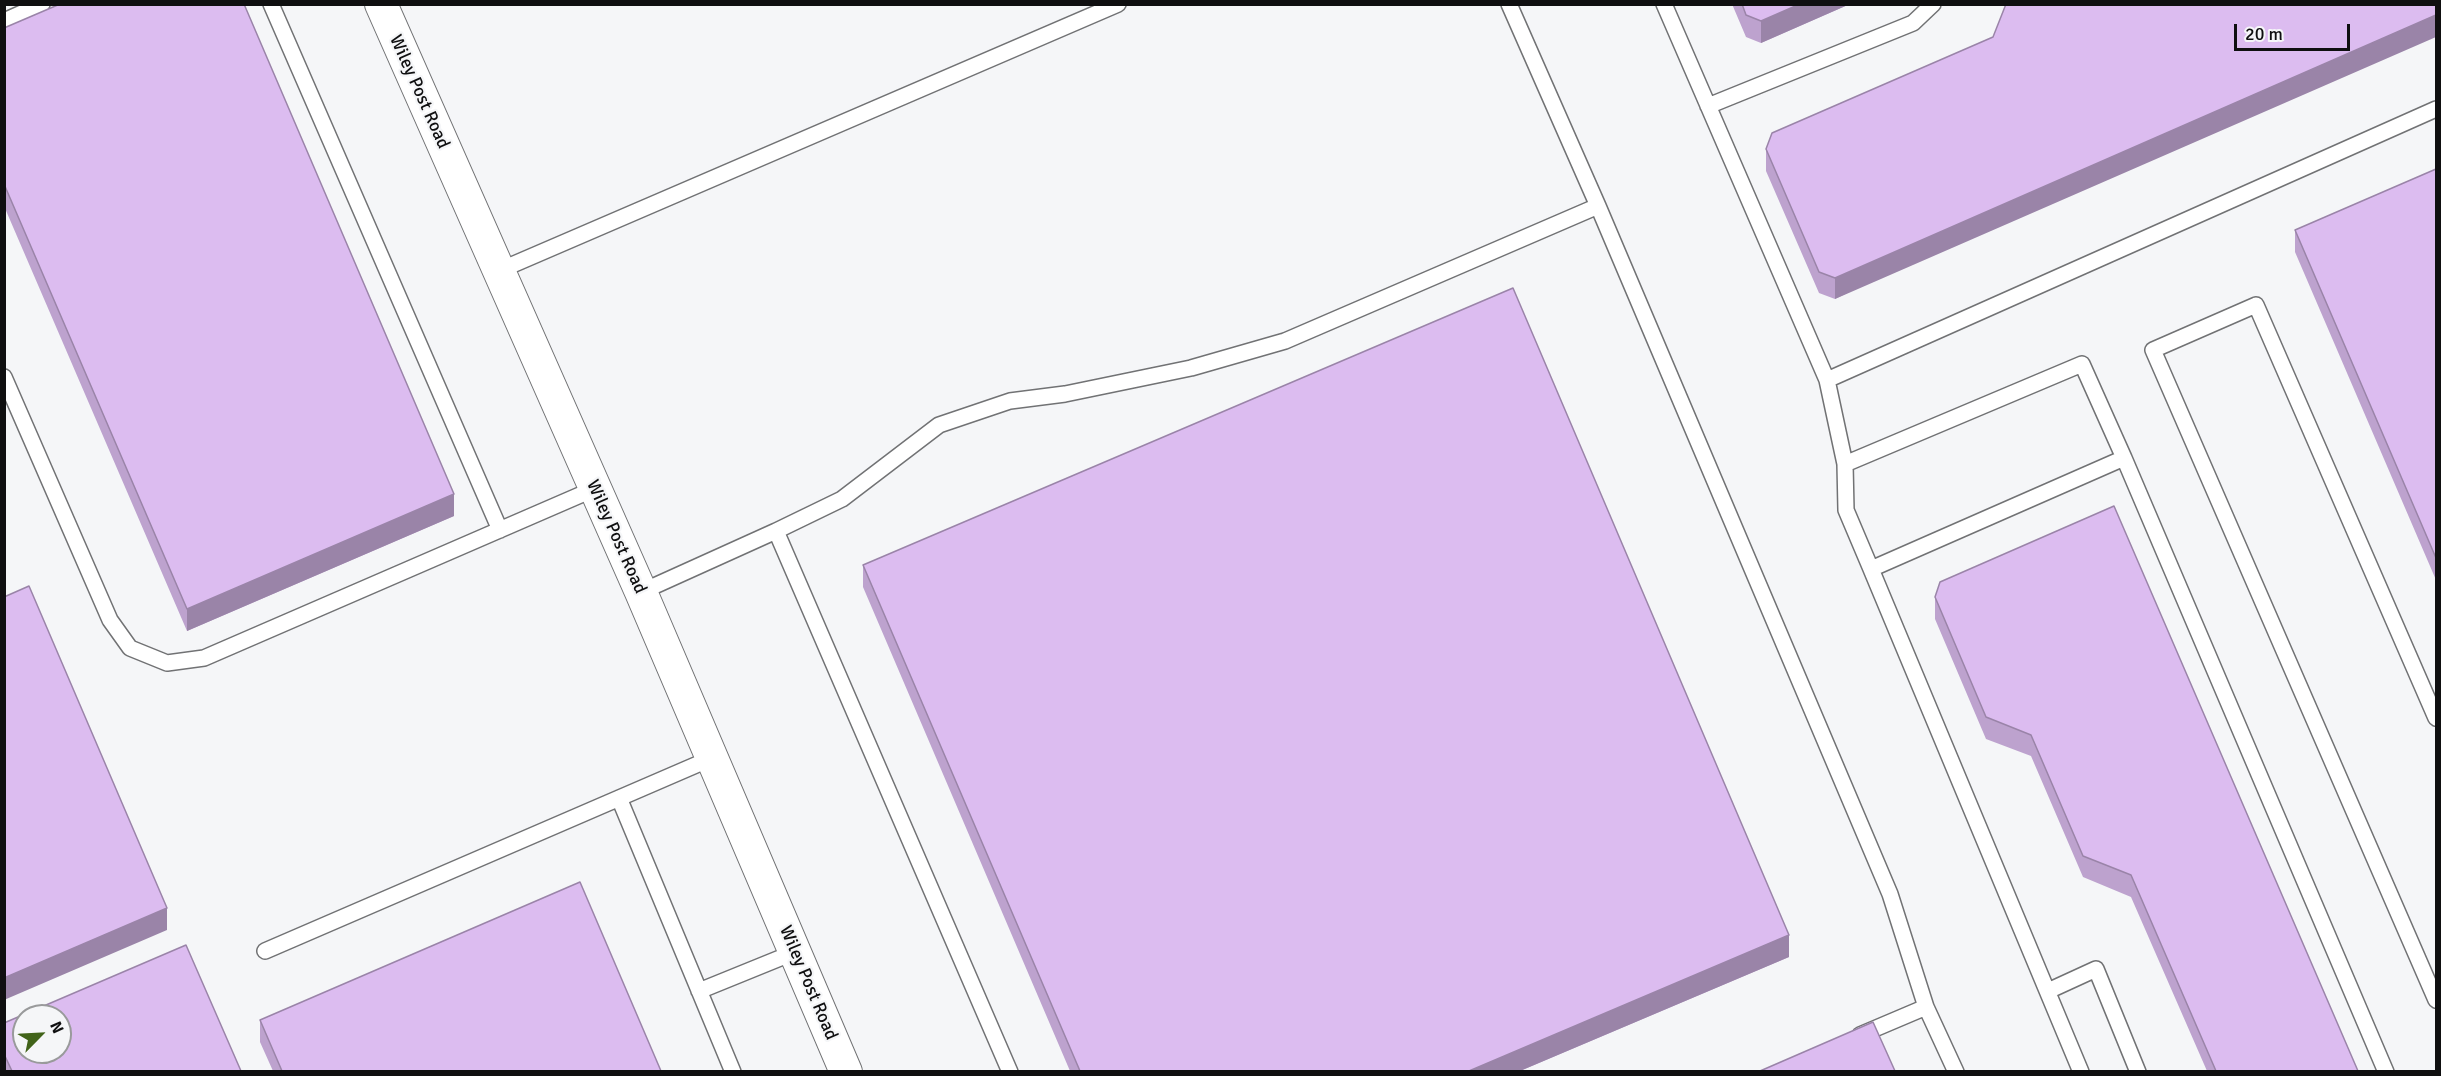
<!DOCTYPE html>
<style>
body{margin:0}
#map{position:relative;width:2441px;height:1076px;overflow:hidden;background:#f5f6f8;font-family:Signika,sans-serif}
canvas{display:block}
.frame{position:absolute;inset:0;border:6px solid #0f0f10;pointer-events:none}
.north{position:absolute;left:12px;top:1004px;width:60px;height:60px;box-sizing:border-box;background:#f5f6f8;border:2px solid #999a9b;border-radius:50%;rotate:66deg;font-size:16px;font-weight:700;line-height:24px;text-align:center;color:#0f0f10}
.north::after{content:'';display:block;margin:auto;width:21px;height:27px;background:#416319;clip-path:polygon(50% 0,100% 100%,50% 72%,0 100%)}
.scale{position:absolute;left:2234px;top:24px;width:116px;height:27px;box-sizing:border-box;border:3px solid #0f0f10;border-top:0;padding-left:8px;font-size:18px;line-height:21px;white-space:nowrap;color:#0f0f10;-webkit-text-stroke:4px #f5f6f8;paint-order:stroke}
</style>
<div id="map">
<canvas width="2441" height="1076"></canvas>
<div class="frame"></div>
<div class="north">N</div>
<div class="scale">20 m</div>
</div>
<script>
const ctx = document.querySelector('canvas').getContext('2d');
ctx.lineJoin = 'round';
function shape(rows) {
  const path = new Path2D();
  for (const r of rows) {
    path.moveTo(r[0], r[1]);
    for (let i = 2; i < r.length; i += 2) path.lineTo(r[i], r[i + 1]);
  }
  return path;
}
function trace(path, color, width, dash) {
  ctx.strokeStyle = color;
  ctx.lineWidth = width;
  ctx.lineCap = dash ? 'butt' : 'round';
  ctx.setLineDash(dash || []);
  ctx.stroke(path);
}
function paint(path, color) {
  ctx.fillStyle = color;
  ctx.fill(path, 'evenodd');
}
function label(font, color, halo, rows, align = 'center') {
  ctx.font = font + ' Signika,sans-serif';
  ctx.lineWidth = 4.5;
  ctx.setLineDash([]);
  ctx.textBaseline = 'middle';
  ctx.strokeStyle = halo;
  ctx.fillStyle = color;
  for (const [text, x, y, turn = 0] of rows) {
    ctx.save();
    ctx.translate(x, y);
    ctx.rotate((+turn || 0) * Math.PI / 180);
    ctx.textAlign = isNaN(turn) ? turn : align;
    if (halo) ctx.strokeText(text, 0, 0);
    ctx.fillText(text, 0, 0);
    ctx.restore();
  }
}
const service = shape([
 [271,4,500,530],
 [1509,4,1598,206,1890,894,1926,1007,1956,1072],
 [1664,4,1827,380],
 [4,21,42,4],
 [1708,106,1913,23,1933,4],
 [498,271,1118,4],
 [4,377,110,620,130,648,167,663,204,658,594,489],
 [2124,458,2082,364,1845,464,1827,380,2436,109],
 [1845,464,1846,510,1871,569],
 [776,531,842,499,939,425,1010,401,1065,394,1191,368,1285,341,1598,206],
 [641,592,776,531,1010,1072],
 [2436,718,2256,305,2153,350,2436,1000],
 [619,798,733,1072],
 [265,951,712,758],
 [699,991,795,952],
 [2048,991,2096,969,2138,1072],
 [1860,1035,1926,1007],
 [2081,1072,1871,569,2124,458,2386,1072]
]);
const minor = shape([
 [381,4,641,592,846,1072]
]);
trace(service, '#717274', 18);
trace(minor, '#717274', 34);
trace(service, '#fff', 15);
trace(minor, '#fff', 32);
paint(shape([
 [1732,4,1850,4,1761,43,1746,37],
 [2436,4,1835,299,1819,293,1766,171,1766,149],
 [4,28,454,516,187,631,4,206],
 [2436,169,2436,580,2295,252,2295,230],
 [863,565,1789,957,1520,1071,1070,1071,863,587],
 [1935,597,2358,1071,2207,1071,2131,897,2083,877,2031,756,1986,739,1935,619],
 [260,1020,661,1071,273,1071,260,1042],
 [4,1023,241,1071,4,1071]
]), '#bda2ce');
paint(shape([
 [1800,4,1850,4,1761,43,1761,21],
 [2436,15,2436,37,1835,299,1835,278],
 [454,494,454,516,187,631,187,609],
 [167,908,167,930,4,1000,4,978],
 [1789,935,1789,957,1520,1071,1469,1071]
]), '#9a84a8');
const building = shape([
 [60,4,244,4,454,494,187,609,4,184,4,28,60,4],
 [1742,4,1800,4,1761,21,1746,15,1742,4],
 [2006,4,2436,4,2436,15,1835,278,1819,272,1766,149,1772,133,1993,37,2006,4],
 [2436,169,2436,558,2295,230,2436,169],
 [1513,288,1789,935,1469,1071,1080,1071,863,565,1513,288],
 [2114,506,2358,1071,2216,1071,2131,875,2083,856,2031,735,1986,717,1935,597,1940,582,2114,506],
 [29,586,167,908,4,978,4,597,29,586],
 [580,882,661,1071,282,1071,260,1020,580,882],
 [186,945,241,1071,12,1071,4,1054,4,1023,186,945],
 [24,1016,60,1016,60,1052,24,1052,24,1016],
 [1873,1022,1895,1071,1760,1071,1873,1022]
]);
paint(building, '#dcbcf0');
trace(building, '#9a84a8', 1.5);
label('18px', '#0f0f10', '#f5f6f8', [
 ["Wiley Post Road",419,92,66],
 ["Wiley Post Road",616,537,66],
 ["Wiley Post Road",808,983,67]
]);
</script>
